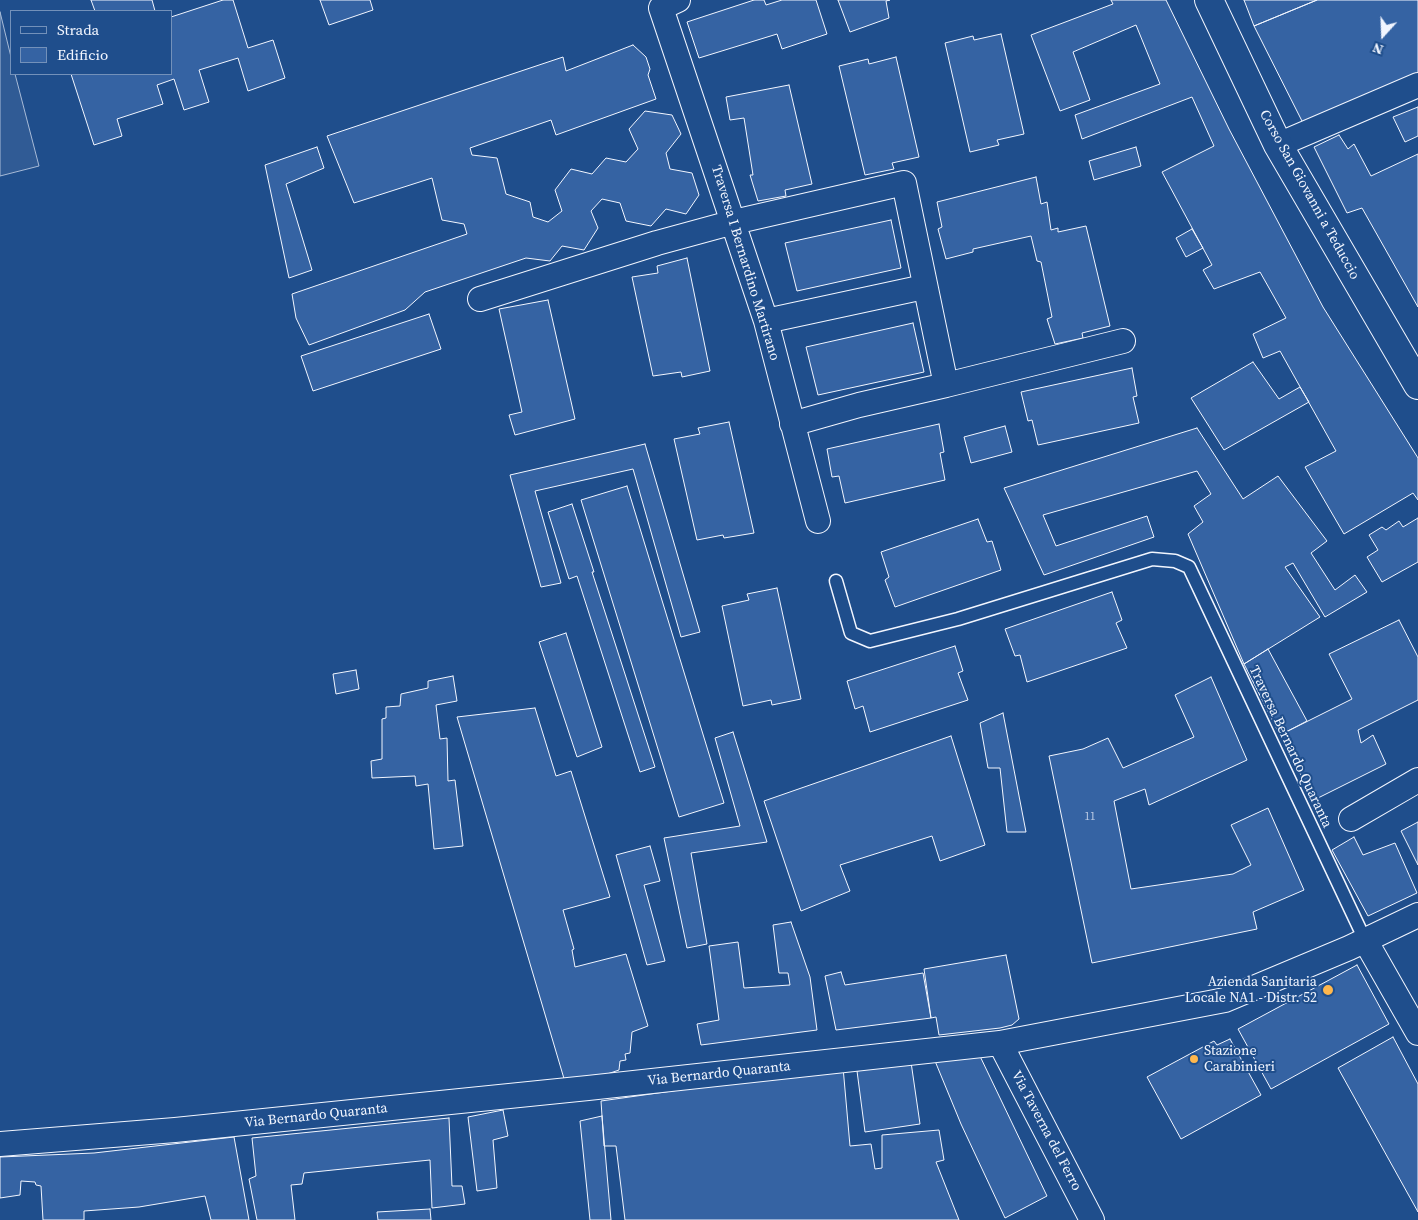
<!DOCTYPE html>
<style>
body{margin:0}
#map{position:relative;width:1418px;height:1220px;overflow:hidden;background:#1f4e8c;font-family:"Source Serif 4",serif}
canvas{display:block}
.legend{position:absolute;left:10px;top:10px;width:162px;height:65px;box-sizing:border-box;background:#1f4e8c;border:1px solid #7391ba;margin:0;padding:6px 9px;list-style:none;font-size:15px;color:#f2f6ff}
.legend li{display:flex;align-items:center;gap:10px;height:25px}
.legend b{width:25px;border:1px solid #7391ba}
.north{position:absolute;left:1358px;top:10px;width:50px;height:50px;-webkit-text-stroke:4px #1f4e8c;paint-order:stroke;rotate:200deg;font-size:14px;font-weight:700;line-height:20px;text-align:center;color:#f2f6ff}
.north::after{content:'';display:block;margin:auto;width:18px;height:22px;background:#f2f6ff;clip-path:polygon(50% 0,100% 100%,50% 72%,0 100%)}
</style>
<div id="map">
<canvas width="1418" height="1220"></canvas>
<ul class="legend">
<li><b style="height:6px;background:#1f4e8c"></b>Strada</li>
<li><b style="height:14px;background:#3563a3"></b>Edificio</li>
</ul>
<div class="north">N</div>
</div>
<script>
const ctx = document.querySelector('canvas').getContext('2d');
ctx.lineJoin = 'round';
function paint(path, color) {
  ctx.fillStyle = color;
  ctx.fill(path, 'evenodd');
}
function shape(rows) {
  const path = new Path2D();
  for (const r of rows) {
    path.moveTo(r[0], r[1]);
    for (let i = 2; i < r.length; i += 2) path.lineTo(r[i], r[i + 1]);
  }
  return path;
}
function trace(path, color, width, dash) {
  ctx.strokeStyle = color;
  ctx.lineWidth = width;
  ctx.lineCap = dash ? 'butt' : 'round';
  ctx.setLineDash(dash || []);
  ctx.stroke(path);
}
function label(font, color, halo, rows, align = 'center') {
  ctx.font = font + ' "Source Serif 4",serif';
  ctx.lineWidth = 4;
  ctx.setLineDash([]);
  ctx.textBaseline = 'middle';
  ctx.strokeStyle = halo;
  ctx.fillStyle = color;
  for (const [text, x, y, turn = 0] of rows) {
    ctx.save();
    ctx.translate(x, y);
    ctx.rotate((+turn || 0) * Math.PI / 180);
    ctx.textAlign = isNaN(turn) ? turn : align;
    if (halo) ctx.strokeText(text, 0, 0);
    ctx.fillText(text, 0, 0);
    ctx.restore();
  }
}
const built = shape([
 [0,12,11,57,11,74,15,74,39,166,0,176,0,12]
]);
paint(built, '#305b95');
trace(built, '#a8bbd7', 1);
const building = shape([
 [91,0,152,0,155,11,95,11,91,0],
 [223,0,233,0,248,48,273,40,285,78,248,91,238,58,199,70,209,102,184,110,174,79,157,85,163,104,117,119,122,136,94,145,71,74,171,74,171,17,223,0],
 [320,0,370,0,373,10,329,25,320,0],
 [754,0,764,0,766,5,782,0,816,0,827,34,782,49,777,34,699,58,687,22,754,0],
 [838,0,890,0,886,1,889,18,850,32,838,0],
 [1111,0,1166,0,1229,129,1323,307,1418,458,1418,500,1413,493,1344,534,1305,467,1336,451,1280,351,1263,358,1253,334,1286,318,1260,272,1214,289,1203,270,1212,265,1162,172,1214,146,1192,97,1082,139,1075,115,1160,84,1136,25,1073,52,1090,100,1060,111,1031,35,1113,4,1111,0],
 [1244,0,1317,0,1254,26,1244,0],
 [1317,0,1418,0,1418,76,1304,125,1254,26,1317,0],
 [1001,34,1024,134,997,140,999,145,970,152,945,43,973,36,974,40,1001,34],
 [633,45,646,57,650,69,648,75,656,99,556,135,551,120,470,148,472,155,497,158,506,194,530,202,533,217,548,222,562,211,555,190,571,169,592,174,606,158,626,162,638,149,629,129,645,111,672,115,681,134,666,153,670,169,692,173,699,195,686,214,666,209,651,226,626,221,620,203,602,199,591,211,598,228,584,250,562,246,550,261,526,258,425,292,405,310,309,345,296,318,292,294,467,234,464,224,442,220,432,178,354,203,327,136,563,57,566,71,633,45],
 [896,57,919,157,892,163,894,169,865,175,839,66,868,59,869,64,896,57],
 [789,85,812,184,785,190,786,196,758,201,750,175,753,175,744,118,730,120,726,97,789,85],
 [1418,107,1418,136,1405,142,1393,117,1418,107],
 [1339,135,1348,149,1354,144,1371,176,1418,154,1418,307,1362,208,1347,213,1314,147,1339,135],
 [317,147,324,168,286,184,312,270,289,278,265,165,317,147],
 [1136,147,1141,166,1094,180,1089,161,1136,147],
 [1036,177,1041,204,1047,202,1051,230,1058,228,1058,232,1086,226,1110,326,1082,333,1083,338,1055,344,1047,319,1052,317,1041,262,1037,261,1031,236,973,249,973,252,946,259,938,229,942,227,937,202,1036,177],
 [891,220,901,268,797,291,785,243,891,220],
 [1192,229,1203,248,1186,257,1176,238,1192,229],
 [687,258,710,371,682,377,681,372,653,376,632,277,658,273,657,266,687,258],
 [548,300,575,419,515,435,509,415,522,412,499,309,548,300],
 [429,314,441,349,313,391,301,356,429,314],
 [913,323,924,372,818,395,806,347,913,323],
 [1253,362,1279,399,1300,387,1309,402,1224,450,1191,398,1253,362],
 [1132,368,1137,396,1133,397,1139,423,1038,445,1032,420,1028,421,1021,392,1132,368],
 [729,422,754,533,724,538,723,535,697,540,674,439,700,434,698,428,729,422],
 [939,424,944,452,940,453,945,480,845,503,839,476,832,477,827,449,939,424],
 [1005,426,1012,452,971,463,964,437,1005,426],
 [1197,428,1243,499,1278,476,1327,541,1311,553,1335,590,1355,575,1367,592,1325,617,1293,563,1285,567,1320,617,1244,664,1188,534,1203,522,1194,506,1211,494,1197,471,1043,515,1056,546,1147,516,1154,537,1044,575,1004,488,1197,428],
 [645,444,700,632,681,637,633,469,535,491,561,583,541,587,510,475,645,444],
 [627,486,724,803,679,817,581,500,627,486],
 [572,504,594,572,592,572,655,767,640,772,577,576,569,579,548,512,572,504],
 [1418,518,1418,562,1382,582,1367,557,1378,550,1369,535,1382,527,1386,530,1399,521,1403,527,1418,518],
 [978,519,987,542,992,541,1001,570,895,607,885,580,889,577,881,552,978,519],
 [777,588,801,699,772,705,771,700,743,706,722,606,749,600,747,594,777,588],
 [1112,592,1122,620,1116,623,1127,648,1027,682,1020,655,1015,656,1005,629,1112,592],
 [1399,620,1418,657,1418,700,1358,730,1361,743,1373,735,1386,764,1314,800,1280,735,1352,699,1329,654,1399,620],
 [566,633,602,747,577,757,539,642,566,633],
 [955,646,963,671,958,673,968,700,870,732,863,706,855,709,847,681,955,646],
 [1268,649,1307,721,1280,735,1244,664,1268,649],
 [356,670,359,689,336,694,333,674,356,670],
 [453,676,457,701,436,705,440,739,447,738,448,781,455,780,463,846,434,849,428,784,416,786,415,776,372,778,371,761,382,759,382,719,386,718,386,707,400,706,401,694,428,688,428,681,453,676],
 [1211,677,1247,760,1149,805,1145,789,1114,801,1131,889,1233,874,1251,865,1231,825,1268,808,1304,890,1253,912,1257,929,1092,963,1049,756,1083,749,1108,738,1123,768,1194,737,1175,695,1211,677],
 [535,708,556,776,571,771,610,897,563,910,574,949,572,950,575,967,626,954,648,1026,632,1032,630,1053,625,1054,626,1060,620,1061,619,1070,590,1080,565,1082,457,717,535,708],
 [1003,713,1026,832,1007,832,1000,768,988,768,980,723,1003,713],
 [733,732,767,842,691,853,707,944,687,948,664,838,740,826,715,738,733,732],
 [951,736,985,845,940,861,932,836,840,865,850,891,801,911,764,801,951,736],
 [1418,822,1418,865,1401,831,1418,822],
 [1354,837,1363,855,1395,843,1417,893,1368,916,1332,850,1354,837],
 [650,846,660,881,644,885,665,961,647,965,616,855,650,846],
 [791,922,810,977,817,1030,701,1045,697,1024,719,1020,709,946,738,942,744,988,790,985,788,973,779,973,773,925,791,922],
 [1006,955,1019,1019,1012,1025,1000,1028,939,1035,936,1017,931,1018,924,969,1006,955],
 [1357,965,1389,1024,1271,1089,1238,1029,1357,965],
 [841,972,845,985,923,973,931,1018,836,1030,825,976,841,972],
 [1393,1037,1418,1084,1418,1212,1338,1068,1393,1037],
 [1230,1039,1261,1095,1181,1139,1147,1077,1214,1041,1217,1045,1230,1039],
 [978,1052,1047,1196,1005,1218,961,1124,935,1061,978,1052],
 [911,1062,920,1124,865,1132,857,1071,911,1062],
 [843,1067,850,1146,871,1144,875,1169,882,1168,882,1135,939,1130,944,1160,936,1162,959,1220,625,1220,616,1146,604,1146,601,1101,843,1067],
 [503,1110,508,1136,493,1140,497,1188,477,1191,468,1117,503,1110],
 [602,1116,611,1220,590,1220,580,1121,602,1116],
 [449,1118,452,1186,462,1186,465,1204,432,1208,430,1160,304,1173,302,1184,291,1185,295,1220,257,1220,249,1179,256,1176,252,1138,449,1118],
 [234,1137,249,1220,211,1220,205,1196,139,1207,84,1211,84,1220,43,1220,41,1186,36,1185,35,1182,21,1181,20,1195,0,1198,0,1157,94,1153,234,1137],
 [430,1209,431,1220,378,1220,377,1212,430,1209]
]);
paint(building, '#3563a3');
trace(building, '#f2f6ff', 1);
const lane = shape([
 [836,581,851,633,870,641,958,619,1152,559,1175,561,1189,567,1365,940]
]);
const street = shape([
 [678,0,661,8,766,321,818,521],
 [1278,145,1418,85],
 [480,299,657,243,734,222,904,183,946,385,859,405,792,424],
 [766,321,924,287],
 [946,385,1123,341],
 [1351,819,1418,780],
 [1365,940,1418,1033],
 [1000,1043,1092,1220],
 [0,1144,175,1130,588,1088,1000,1043,1225,1000,1349,948,1418,915]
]);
const primary = shape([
 [1209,0,1278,145,1418,385]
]);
trace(lane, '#f2f6ff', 15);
trace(street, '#f2f6ff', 26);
trace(primary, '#f2f6ff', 30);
trace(lane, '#1f4e8c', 12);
trace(street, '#1f4e8c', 24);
trace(primary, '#1f4e8c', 28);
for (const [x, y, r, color] of [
 [1328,990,6,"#ffb74d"],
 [1194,1059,5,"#ffb74d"]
]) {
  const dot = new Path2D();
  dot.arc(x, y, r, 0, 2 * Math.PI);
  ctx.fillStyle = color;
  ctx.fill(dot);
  trace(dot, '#1f4e8c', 2);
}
label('11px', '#c3d1e8', null, [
 ["11",1090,817]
]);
label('14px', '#f2f6ff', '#1f4e8c', [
 ["Corso San Giovanni a Teduccio",1309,195,61],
 ["Traversa I Bernardino Martirano",745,263,73],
 ["Traversa Bernardo Quaranta",1290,747,65],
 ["Via Bernardo Quaranta",719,1074,-6],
 ["Via Bernardo Quaranta",316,1116,-6],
 ["Via Taverna del Ferro",1046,1131,62]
]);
label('14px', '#f2f6ff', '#1f4e8c', [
 ["Azienda Sanitaria",1317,982],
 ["Locale NA1 - Distr. 52",1317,998],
 ["Stazione",1204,1051,"left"],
 ["Carabinieri",1204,1067,"left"]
], 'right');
</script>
